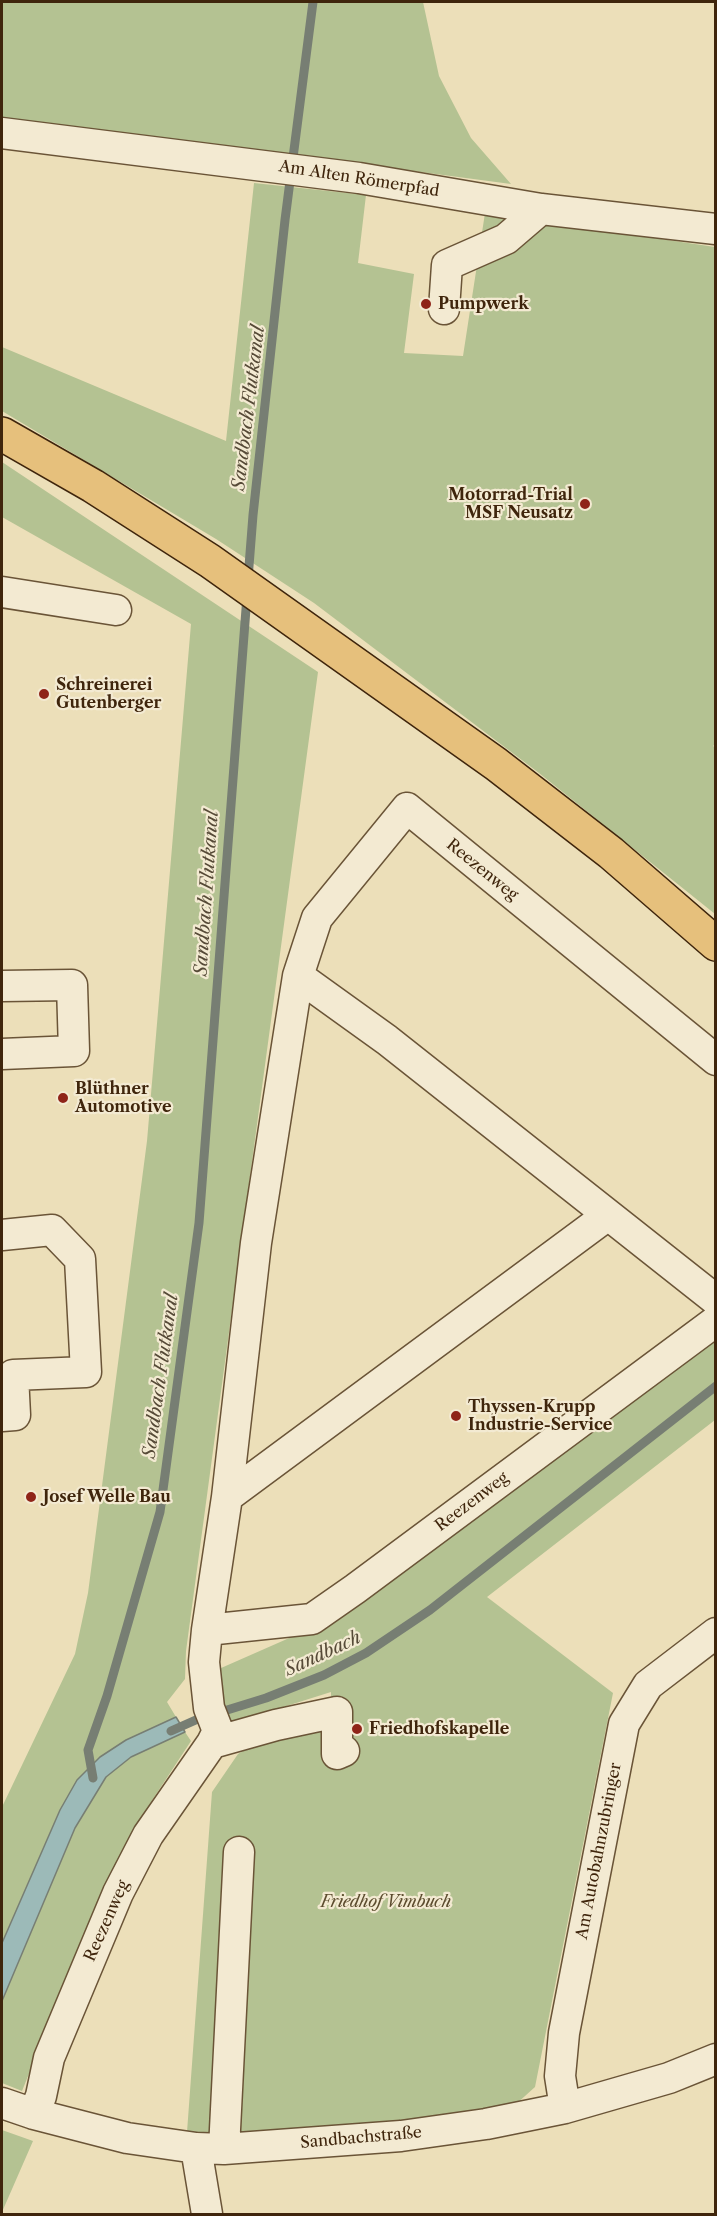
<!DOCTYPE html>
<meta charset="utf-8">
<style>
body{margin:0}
#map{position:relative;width:717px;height:2216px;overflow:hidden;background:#ecdfb9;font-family:"Libre Caslon Text",serif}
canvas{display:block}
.frame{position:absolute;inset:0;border:3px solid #3f250c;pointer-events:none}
</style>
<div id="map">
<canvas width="717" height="2216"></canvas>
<div class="frame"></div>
</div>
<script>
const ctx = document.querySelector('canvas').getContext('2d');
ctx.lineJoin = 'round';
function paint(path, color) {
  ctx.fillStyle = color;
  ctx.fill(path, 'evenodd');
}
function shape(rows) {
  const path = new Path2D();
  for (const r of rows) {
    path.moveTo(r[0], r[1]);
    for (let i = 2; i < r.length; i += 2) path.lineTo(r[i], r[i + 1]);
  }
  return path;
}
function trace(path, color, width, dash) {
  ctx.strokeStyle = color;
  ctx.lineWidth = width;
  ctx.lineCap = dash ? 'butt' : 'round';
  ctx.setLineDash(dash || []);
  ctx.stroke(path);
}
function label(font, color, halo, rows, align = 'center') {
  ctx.font = font + ' "Libre Caslon Text",serif';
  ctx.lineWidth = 4.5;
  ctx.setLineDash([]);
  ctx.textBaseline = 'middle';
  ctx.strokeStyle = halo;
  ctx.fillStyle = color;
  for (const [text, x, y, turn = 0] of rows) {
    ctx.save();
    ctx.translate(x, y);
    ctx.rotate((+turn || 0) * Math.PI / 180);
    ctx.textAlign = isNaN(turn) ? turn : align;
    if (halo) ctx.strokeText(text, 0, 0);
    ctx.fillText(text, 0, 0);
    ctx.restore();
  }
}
paint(shape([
 [2,2,423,2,439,76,471,138,511,184,398,169,2,123],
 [254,183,366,195,358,263,414,274,404,353,463,356,485,213,715,247,716,743,713,746,716,748,715,914,539,773,314,603,216,539,2,411,2,347,226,441],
 [2,462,318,672,186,1651,185,1679,167,1702,176,1717,126,1740,60,1810,2,1943,2,1807,75,1654,88,1593,147,1141,191,624,2,517],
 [715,1327,715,1420,487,1597,613,1693,535,2087,515,2105,374,2132,187,2132,212,1792,238,1754,279,1729,331,1728,331,1692,226,1725,212,1672,337,1617],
 [185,1732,191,1741,151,1802,84,1938,22,2091,2,2083,2,2001,75,1828,106,1777,131,1757],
 [2,2130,33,2141,2,2212]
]), '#b4c292');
const water = shape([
 [176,1717,185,1732,131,1757,106,1777,75,1828,2,2001,2,1943,60,1810,77,1780,100,1757,126,1740,176,1717]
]);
paint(water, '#9cbab8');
trace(water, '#777e73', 1.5);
trace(shape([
 [248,579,253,515,285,220,313,2],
 [171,1731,198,1719,266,1698,324,1675,366,1653,430,1610,716,1386],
 [93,1778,88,1750,107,1696,160,1512,199,1223,247,596]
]), '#777e73', 9);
const minor = shape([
 [2,133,359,178,541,209,716,229],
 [444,309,447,265,506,239,541,209],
 [2,592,116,610],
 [298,976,387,1040,716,1300],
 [2,986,72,985,74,1051,2,1054],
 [2,1235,52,1230,80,1259,86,1372,13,1375,15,1415,2,1416],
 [227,1497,608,1215],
 [207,1630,312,1619,355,1589,716,1321],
 [212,1743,218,1731,209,1708,204,1662,207,1630,227,1497,256,1243,298,976,317,918,407,808,716,1060],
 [2,2103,34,2114,127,2138,196,2148,224,2149,401,2136,486,2124,565,2108,669,2078,716,2059],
 [565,2108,560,2076,564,2033,624,1724,648,1685,716,1633],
 [34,2114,41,2096,49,2058,118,1893,148,1835,212,1743,276,1725,337,1712,337,1754,344,1751],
 [196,2148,207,2214],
 [224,2149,239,1852]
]);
const major = shape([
 [2,434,93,486,210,561,496,764,611,853,716,944]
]);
trace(minor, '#6a5437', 33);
trace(major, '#3f250c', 36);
trace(minor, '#f3ead2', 30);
trace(major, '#e6c07c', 33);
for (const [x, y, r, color] of [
 [426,304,6,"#8f2418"],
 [585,504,6,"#8f2418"],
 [44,694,6,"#8f2418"],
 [63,1098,6,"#8f2418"],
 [456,1416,6,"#8f2418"],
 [31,1497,6,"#8f2418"],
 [357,1729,6,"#8f2418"]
]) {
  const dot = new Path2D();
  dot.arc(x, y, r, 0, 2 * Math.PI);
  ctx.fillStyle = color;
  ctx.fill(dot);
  trace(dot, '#f3ead2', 2);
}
label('16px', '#3f250c', '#f3ead2', [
 ["Am Alten Römerpfad",359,179,9],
 ["Reezenweg",482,870,39],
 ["Reezenweg",472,1502,-37],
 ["Am Autobahnzubringer",599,1851,-79],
 ["Reezenweg",107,1921,-66],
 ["Sandbachstraße",361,2138,-5]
]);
label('bold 16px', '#3f250c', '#f3ead2', [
 ["Pumpwerk",438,304],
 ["Motorrad-Trial",573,495,"right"],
 ["MSF Neusatz",573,513,"right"],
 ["Schreinerei",56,685],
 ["Gutenberger",56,703],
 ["Blüthner",75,1089],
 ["Automotive",75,1107],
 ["Thyssen-Krupp",468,1407],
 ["Industrie-Service",468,1425],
 ["Josef Welle Bau",43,1497],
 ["Friedhofskapelle",369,1729]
], 'left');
label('italic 16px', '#5c4c2e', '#f3ead2', [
 ["Friedhof Vimbuch",386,1902]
]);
label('italic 18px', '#564a37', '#f3ead2', [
 ["Sandbach Flutkanal",249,408,-83],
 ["Sandbach Flutkanal",207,893,-86],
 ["Sandbach Flutkanal",161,1376,-82],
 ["Sandbach",323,1654,-25]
]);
</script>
